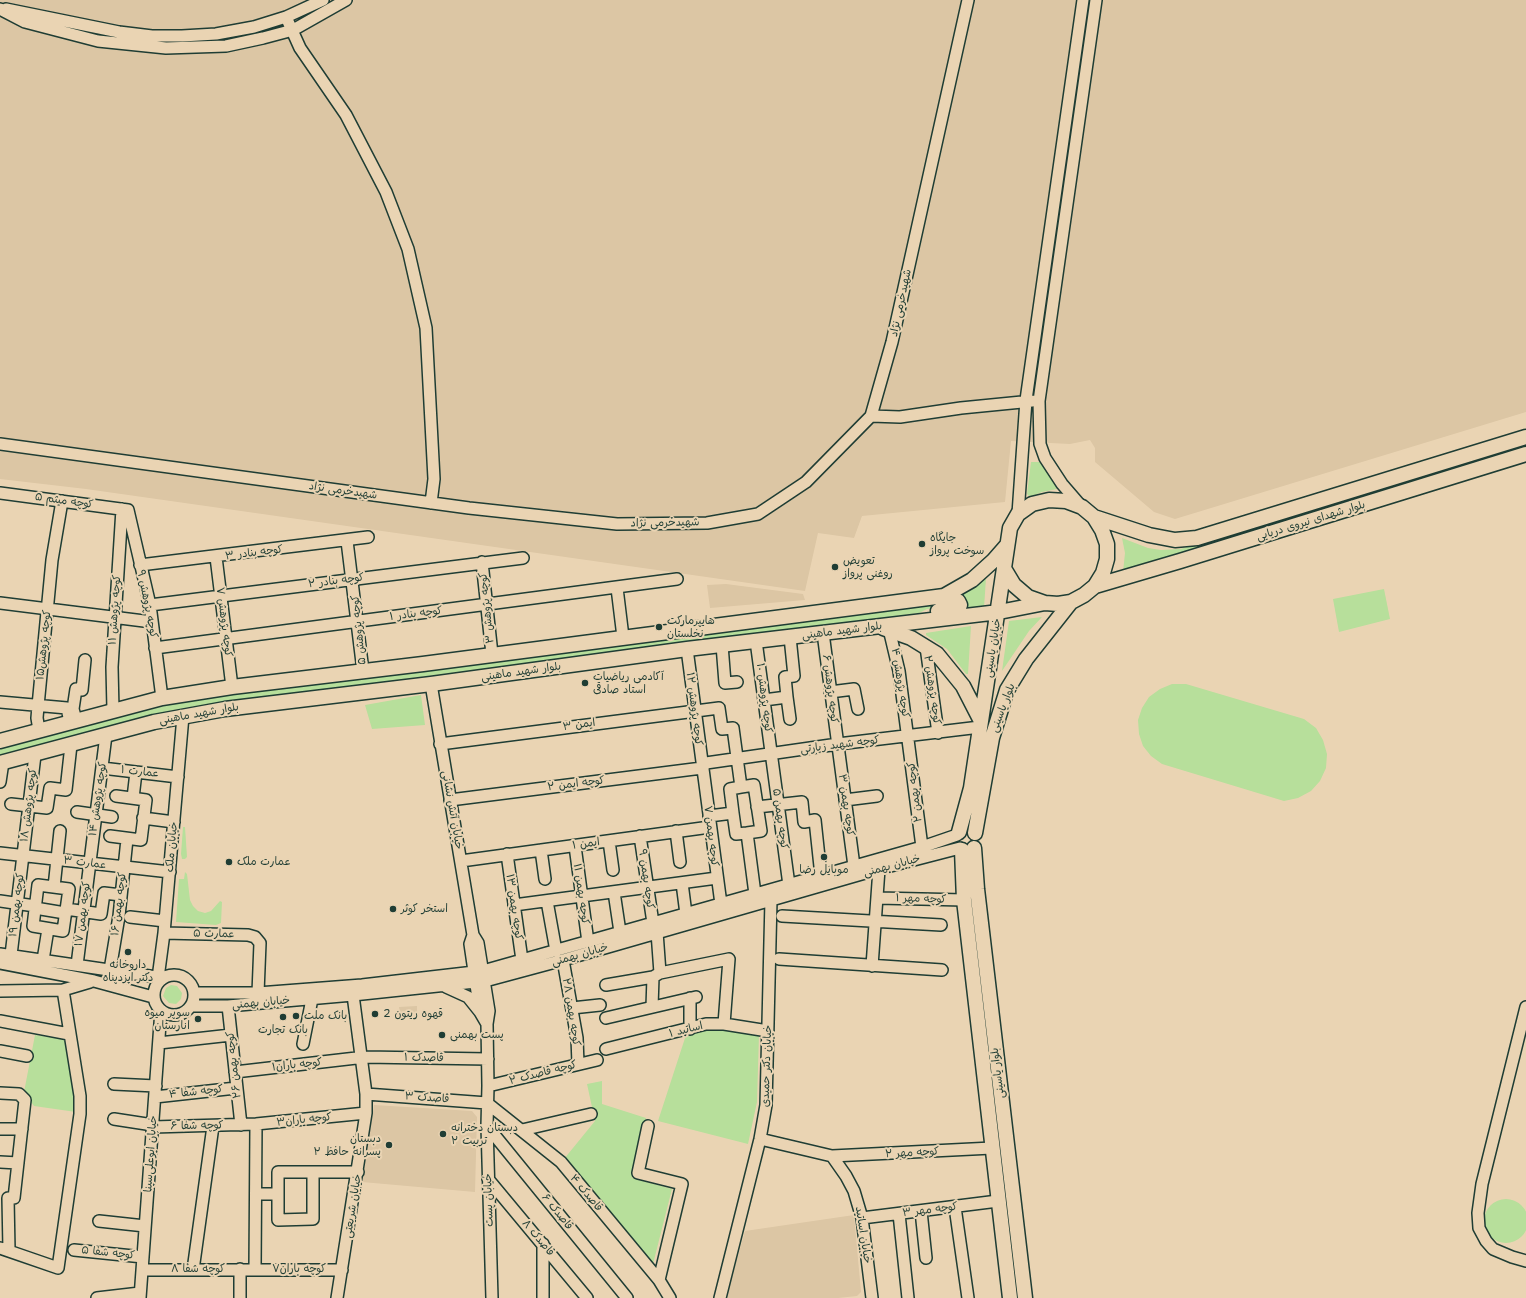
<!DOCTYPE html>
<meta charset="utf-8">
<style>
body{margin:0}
canvas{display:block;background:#ead4b3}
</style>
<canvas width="1526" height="1298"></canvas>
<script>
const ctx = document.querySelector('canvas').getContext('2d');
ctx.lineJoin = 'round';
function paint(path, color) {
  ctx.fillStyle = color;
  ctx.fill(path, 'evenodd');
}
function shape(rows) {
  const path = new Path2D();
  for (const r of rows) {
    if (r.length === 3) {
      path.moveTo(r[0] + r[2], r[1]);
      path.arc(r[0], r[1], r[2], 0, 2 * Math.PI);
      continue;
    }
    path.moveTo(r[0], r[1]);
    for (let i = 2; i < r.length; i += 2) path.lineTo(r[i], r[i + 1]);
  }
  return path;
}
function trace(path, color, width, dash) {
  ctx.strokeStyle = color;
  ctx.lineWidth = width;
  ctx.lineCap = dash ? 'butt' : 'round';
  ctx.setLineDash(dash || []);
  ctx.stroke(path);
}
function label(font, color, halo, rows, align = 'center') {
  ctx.font = font + ' "Shantell Sans","Playpen Sans Arabic",sans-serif';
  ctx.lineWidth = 4;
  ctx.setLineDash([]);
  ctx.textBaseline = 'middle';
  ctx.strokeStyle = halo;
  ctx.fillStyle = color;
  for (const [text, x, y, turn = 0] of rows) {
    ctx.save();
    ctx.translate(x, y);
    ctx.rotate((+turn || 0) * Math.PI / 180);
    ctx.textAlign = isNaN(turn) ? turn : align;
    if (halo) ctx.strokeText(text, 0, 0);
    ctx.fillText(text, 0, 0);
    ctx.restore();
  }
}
paint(shape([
 [0,0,1526,0,1526,412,1175,519,1154,512,1095,462,1095,448,1090,440,1070,444,1011,441,1005,502,862,516,854,538,818,533,805,591,86,489,0,479],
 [726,584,803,594,805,600,710,608,707,585],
 [417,1006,417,1016,400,1017,399,1007],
 [374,1105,472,1111,477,1117,475,1192,362,1182],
 [854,1215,861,1292,857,1296,838,1298,726,1298,745,1231]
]), '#dcc6a4');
paint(shape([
 [1526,444,1526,449,1123,572,1125,553,1122,538,1148,548,1161,550,1180,549,1248,530],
 [1031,462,1043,462,1057,489,1042,492,1030,497,1027,494],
 [986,578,984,608,961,611,960,596],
 [1384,589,1390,619,1339,632,1333,599],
 [953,603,954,605,927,609,919,613,202,705,169,711,0,755,0,749,168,705,201,698],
 [1042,617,1029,631,1002,671,1009,621],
 [971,626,968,674,966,674,947,649,926,635,926,633],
 [1172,684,1186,684,1304,719,1316,728,1323,740,1327,754,1326,768,1320,781,1311,791,1298,798,1284,801,1162,764,1151,756,1143,746,1139,734,1138,720,1142,708,1149,697,1160,689],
 [421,695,425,725,372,729,365,705],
 [183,827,185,827,187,857,185,859,182,859,181,854],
 [185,872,187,874,190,900,193,906,198,911,205,913,211,911,220,901,222,902,221,923,216,925,176,922,179,879,184,879],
 [171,985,177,986,182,993,181,999,176,1004,169,1003,163,996,166,988],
 [712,1029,759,1035,757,1102,748,1144,658,1121,686,1035],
 [35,1035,67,1040,76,1112,34,1106,24,1092],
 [602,1081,602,1104,646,1118,632,1178,672,1189,653,1264,564,1159,595,1121,587,1084],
 [1506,1221,22]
]), '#b7df9b');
const minor = shape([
 [0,9,25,22,98,41,166,48,226,46,263,38,293,30,346,0],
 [6,9,119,32,152,36,182,36,216,34,254,27,286,17,323,0],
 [286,17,300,48,346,115,386,192,408,249,426,328,434,479,431,503],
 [871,416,900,417,961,408,1032,401],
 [0,444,469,508,617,524,707,523,758,514,806,482,871,416,892,342,968,0],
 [0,493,128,510,150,605,162,698],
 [1081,506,1062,484,1045,458,1040,444,1039,401,1096,0],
 [1018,514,1026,400,1083,0],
 [347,541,363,671],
 [216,557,232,687],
 [482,562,492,654],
 [140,565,368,537],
 [617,588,623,637],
 [0,603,152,622],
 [150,605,523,558],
 [889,629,899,671,922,847],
 [823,633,854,866],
 [756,641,789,885],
 [722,645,725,683,737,682],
 [926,647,938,733],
 [155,648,677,579],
 [687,649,721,904],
 [431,684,473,935,470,944,480,1012,487,1024],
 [830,692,854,689,858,709],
 [787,697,785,677,794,676,790,637],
 [764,700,787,697,790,719],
 [0,702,67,708,70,722],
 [113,710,112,667,122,509],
 [76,720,73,709,76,689,82,690,85,660],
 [39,730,37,718,38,706,52,560,62,501],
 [440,744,719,708,722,729,733,728,741,787,754,785,761,831,747,833,755,894],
 [102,768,178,777],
 [702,768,706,763,720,761,838,744,980,727],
 [0,782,3,762],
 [741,787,730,789,733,813,736,834,747,833],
 [133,798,136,772],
 [450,800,702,768],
 [845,800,877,796],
 [11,804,47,808,50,788,66,790,71,745],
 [757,807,802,802,804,822,815,820,821,876],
 [77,812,112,817],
 [709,816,733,813],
 [143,818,174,822],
 [676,831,680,862],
 [110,836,141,840,146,800,116,796],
 [640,836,653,923],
 [609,841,613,870],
 [575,846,588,942],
 [541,850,545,879],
 [0,853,170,872],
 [507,854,522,960],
 [461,861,710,827],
 [682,883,686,914],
 [38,885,69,889,63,931,33,926,38,885],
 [54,887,60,831],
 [614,892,620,932],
 [878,898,964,900],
 [0,901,35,906],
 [547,901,556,951],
 [514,905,717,878],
 [35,908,65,913],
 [66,909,101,914,104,893,121,895],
 [782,916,941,925],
 [130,917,165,921],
 [657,932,660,973],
 [164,933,248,935,255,937,260,943,258,993],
 [473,935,478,943,489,1011,487,1024,488,1086,487,1126,492,1298],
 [0,954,163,978],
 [11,955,35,755],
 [779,959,942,970],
 [43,960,48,929],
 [563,960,577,1038,578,1064],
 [0,963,94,981,153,997],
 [77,965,106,735],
 [872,966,879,869],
 [110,970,119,916,127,839],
 [174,995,20],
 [158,978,164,933,183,716],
 [606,985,653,977,660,973,729,959,724,1024],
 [446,987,468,997,480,1012],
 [0,991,63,990,90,982],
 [194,993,258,993,362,985,483,971,922,847,957,835],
 [191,1006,228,1006,353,995,485,981,563,960,879,869,960,848],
 [228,1006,241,1125],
 [652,1007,653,977],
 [1526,1007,1482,1184,1478,1213,1479,1228,1486,1241,1493,1249,1512,1257,1526,1261],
 [572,1008,600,1005],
 [606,1018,696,997],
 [0,1021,69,1034],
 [690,1029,690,998],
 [159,1043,231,1035],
 [303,1044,312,999],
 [606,1049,706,1024,724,1024,768,1031],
 [0,1051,27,1056],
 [235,1072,365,1057,488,1059],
 [114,1084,156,1086],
 [488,1086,597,1060],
 [0,1093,19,1094,25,1100,14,1198,8,1198,9,1250],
 [366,1094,487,1103],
 [155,1097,236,1088],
 [487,1103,561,1162,659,1280,670,1298],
 [114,1119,153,1125],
 [487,1126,627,1298],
 [648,1126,638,1173,682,1184,659,1280],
 [153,1127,256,1124,366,1113],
 [0,1129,22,1129],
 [522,1130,591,1114],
 [760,1139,832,1156,846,1176,854,1191,862,1218,872,1298],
 [832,1156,992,1148],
 [0,1162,18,1163],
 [313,1172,313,1219,278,1220,278,1172,358,1172],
 [488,1179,587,1298],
 [256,1194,277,1194],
 [955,1207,968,1298],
 [921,1211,926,1258],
 [899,1214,908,1298],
 [862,1218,998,1201],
 [99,1221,145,1226],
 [543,1244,543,1298],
 [0,1248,58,1268,80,1114,80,1096,63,990],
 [74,1250,143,1257],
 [255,1269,256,1124],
 [142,1270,342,1270],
 [193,1270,213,1126],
 [97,1298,140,1293],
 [140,1298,161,1010],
 [240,1298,240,1269],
 [337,1298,366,1113,366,1094,353,995],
 [720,1298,760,1139,766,1105,771,900]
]);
const major = shape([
 [1094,517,1149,535,1175,540,1197,538,1526,437],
 [1095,586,1180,561,1526,454],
 [938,611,960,605,958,601,944,596],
 [883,628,911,638,937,654,963,686,981,721],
 [0,741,162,698,232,687,423,664,944,596,972,580,993,561,1007,545],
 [0,763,154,722,225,709,431,684,687,649,999,612,1045,603],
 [959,832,971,788,1010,528,1018,514,1032,504,1049,500,1066,501,1082,507,1094,517,1102,530,1107,544,1107,559,1103,573,1095,586,1084,595,1071,602,1058,604,1045,603,1028,597,1014,585,1005,570],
 [975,833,992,738,1007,690,1026,659,1071,602],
 [974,848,977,889,1025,1298],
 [962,850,964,900,1010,1298]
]);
trace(minor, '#1f3d34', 14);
trace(major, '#1f3d34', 17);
trace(minor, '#ead4b3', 11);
trace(major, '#ead4b3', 14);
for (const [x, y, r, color] of [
 [922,544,4,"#1f3d34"],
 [835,567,4,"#1f3d34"],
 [659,627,4,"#1f3d34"],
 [585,683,4,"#1f3d34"],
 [824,857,4,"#1f3d34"],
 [229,862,4,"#1f3d34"],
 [393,909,4,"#1f3d34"],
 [128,952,4,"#1f3d34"],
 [375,1014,4,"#1f3d34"],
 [296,1016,4,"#1f3d34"],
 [283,1017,4,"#1f3d34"],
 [198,1019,4,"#1f3d34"],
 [442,1035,4,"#1f3d34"],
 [443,1134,4,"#1f3d34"],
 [389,1145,4,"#1f3d34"]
]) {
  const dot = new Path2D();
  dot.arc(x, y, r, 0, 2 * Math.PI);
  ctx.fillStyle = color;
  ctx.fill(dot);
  trace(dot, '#ead4b3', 1.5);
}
label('11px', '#1f3d34', '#ead4b3', [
 ["شهیدخرمی نژاد",901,303,-78],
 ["شهیدخرمی نژاد",343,491,8],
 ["کوچه میثم ۵",64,501,8],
 ["بلوار شهدای نیروی دریایی",1311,521,-17],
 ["شهیدخرمی نژاد",665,523,-1],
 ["کوچه بنادر ۳",254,553,-7],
 ["کوچه بنادر ۲",336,581,-7],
 ["کوچه پژوهش ۹",147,604,79],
 ["کوچه پژوهش ۳",487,608,-96],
 ["کوچه پژوهش ۱۱",115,610,-86],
 ["کوچه بنادر ۱",416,614,-7],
 ["کوچه پژوهش ۷",224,622,83],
 ["کوچه پژوهش ۵",359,630,-96],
 ["بلوار شهید ماهینی",842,631,-7],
 ["کوچه پژوهش۱۵",44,645,-84],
 ["خیابان یاسینی",993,648,-81],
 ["بلوار شهید ماهینی",521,672,-8],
 ["کوچه پژوهش ۴",900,683,81],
 ["کوچه پژوهش ۶",830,689,83],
 ["کوچه پژوهش ۲",932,690,82],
 ["کوچه پژوهش ۱۰",764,698,83],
 ["بلوار یاسینی",1003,708,-69],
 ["کوچه پژوهش ۱۲",694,709,83],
 ["بلوار شهید ماهینی",199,714,-10],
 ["ایمن ۳",579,725,-8],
 ["کوچه شهید زیارتی",840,745,-7],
 ["عمارت ۱",140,772,6],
 ["کوچه ایمن ۲",576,784,-7],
 ["کوچه بهمن ۲",915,792,-97],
 ["کوچه پژوهش ۱۴",98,799,-82],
 ["کوچه پژوهش ۱۸",29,805,-83],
 ["کوچه بهمن ۳",846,805,82],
 ["خیابان آتش نشانی",452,810,80],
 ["کوچه بهمن ۵",780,819,82],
 ["کوچه بهمن ۷",711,836,83],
 ["ایمن ۱",586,844,-8],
 ["خیابان ملک",172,847,-85],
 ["عمارت ۳",85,863,7],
 ["خیابان بهمنی",892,866,-15],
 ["کوچه بهمن ۹",646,879,82],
 ["کوچه بهمن ۱۱",581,894,82],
 ["کوچه مهر ۱",921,899,2],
 ["کوچه بهمن ۱۶",119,904,-83],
 ["کوچه بهمن ۱۹",17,905,-83],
 ["کوچه بهمن ۱۳",514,907,82],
 ["کوچه بهمن ۱۷",83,914,-83],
 ["عمارت ۵",214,934,1],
 ["خیابان بهمنی",580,955,-16],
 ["خیابان بهمنی",261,1003,-5],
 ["کوچه بهمن ۲۸",571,1012,81],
 ["اساتید ۱",686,1030,-14],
 ["قاصدک ۱",424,1058,1],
 ["کوچه بهمن ۲۶",234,1065,-96],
 ["کوچه باران۱",297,1065,-6],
 ["خیابان دکتر حمیدی",767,1066,-88],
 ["کوچه قاصدک ۲",543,1073,-14],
 ["بلوار یاسینی",998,1073,-97],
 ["کوچه شفا ۴",196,1092,-6],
 ["قاصدک ۳",427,1098,4],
 ["کوچه باران۳",304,1120,-6],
 ["کوچه شفا ۶",197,1126,-1],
 ["کوچه مهر ۲",912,1153,-3],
 ["خیابان ابوعلی‌سینا",151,1154,-86],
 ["قاصدک ۴",586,1193,50],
 ["خیابان پست",489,1200,-92],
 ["خیابان شریعتی",353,1206,-81],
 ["کوچه مهر ۳",930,1210,-7],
 ["قاصدک ۶",557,1212,51],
 ["خیابان اساتید",863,1235,81],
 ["قاصدک ۸",538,1238,50],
 ["کوچه شفا ۵",108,1253,6],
 ["کوچه شفا ۸",198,1269],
 ["کوچه باران۷",299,1269]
]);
label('11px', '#1f3d34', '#ead4b3', [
 ["جایگاه",930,538],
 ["سوخت پرواز",930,551],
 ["تعویض",843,561],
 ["روغنی پرواز",843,574],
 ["هایپرمارکت",667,621],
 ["نخلستان",667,634],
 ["آکادمی ریاضیات",593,677],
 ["استاد صادقی",593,690],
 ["عمارت ملک",237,862],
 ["موبایل رضا",824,870,"center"],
 ["استخر کوثر",401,909],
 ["داروخانه",128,965,"center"],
 ["دکتر ایزدپناه",128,978,"center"],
 ["سوپر میوه",190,1013,"right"],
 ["انارستان",190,1026,"right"],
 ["قهوه ریتون 2",383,1014],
 ["بانک ملت",304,1016],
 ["بانک تجارت",283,1030,"center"],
 ["پست بهمنی",450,1035],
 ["دبستان دخترانه",451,1128],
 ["تربیت ۲",451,1141],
 ["دبستان",381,1139,"right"],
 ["پسرانه حافظ ۲",381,1152,"right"]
], 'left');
</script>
